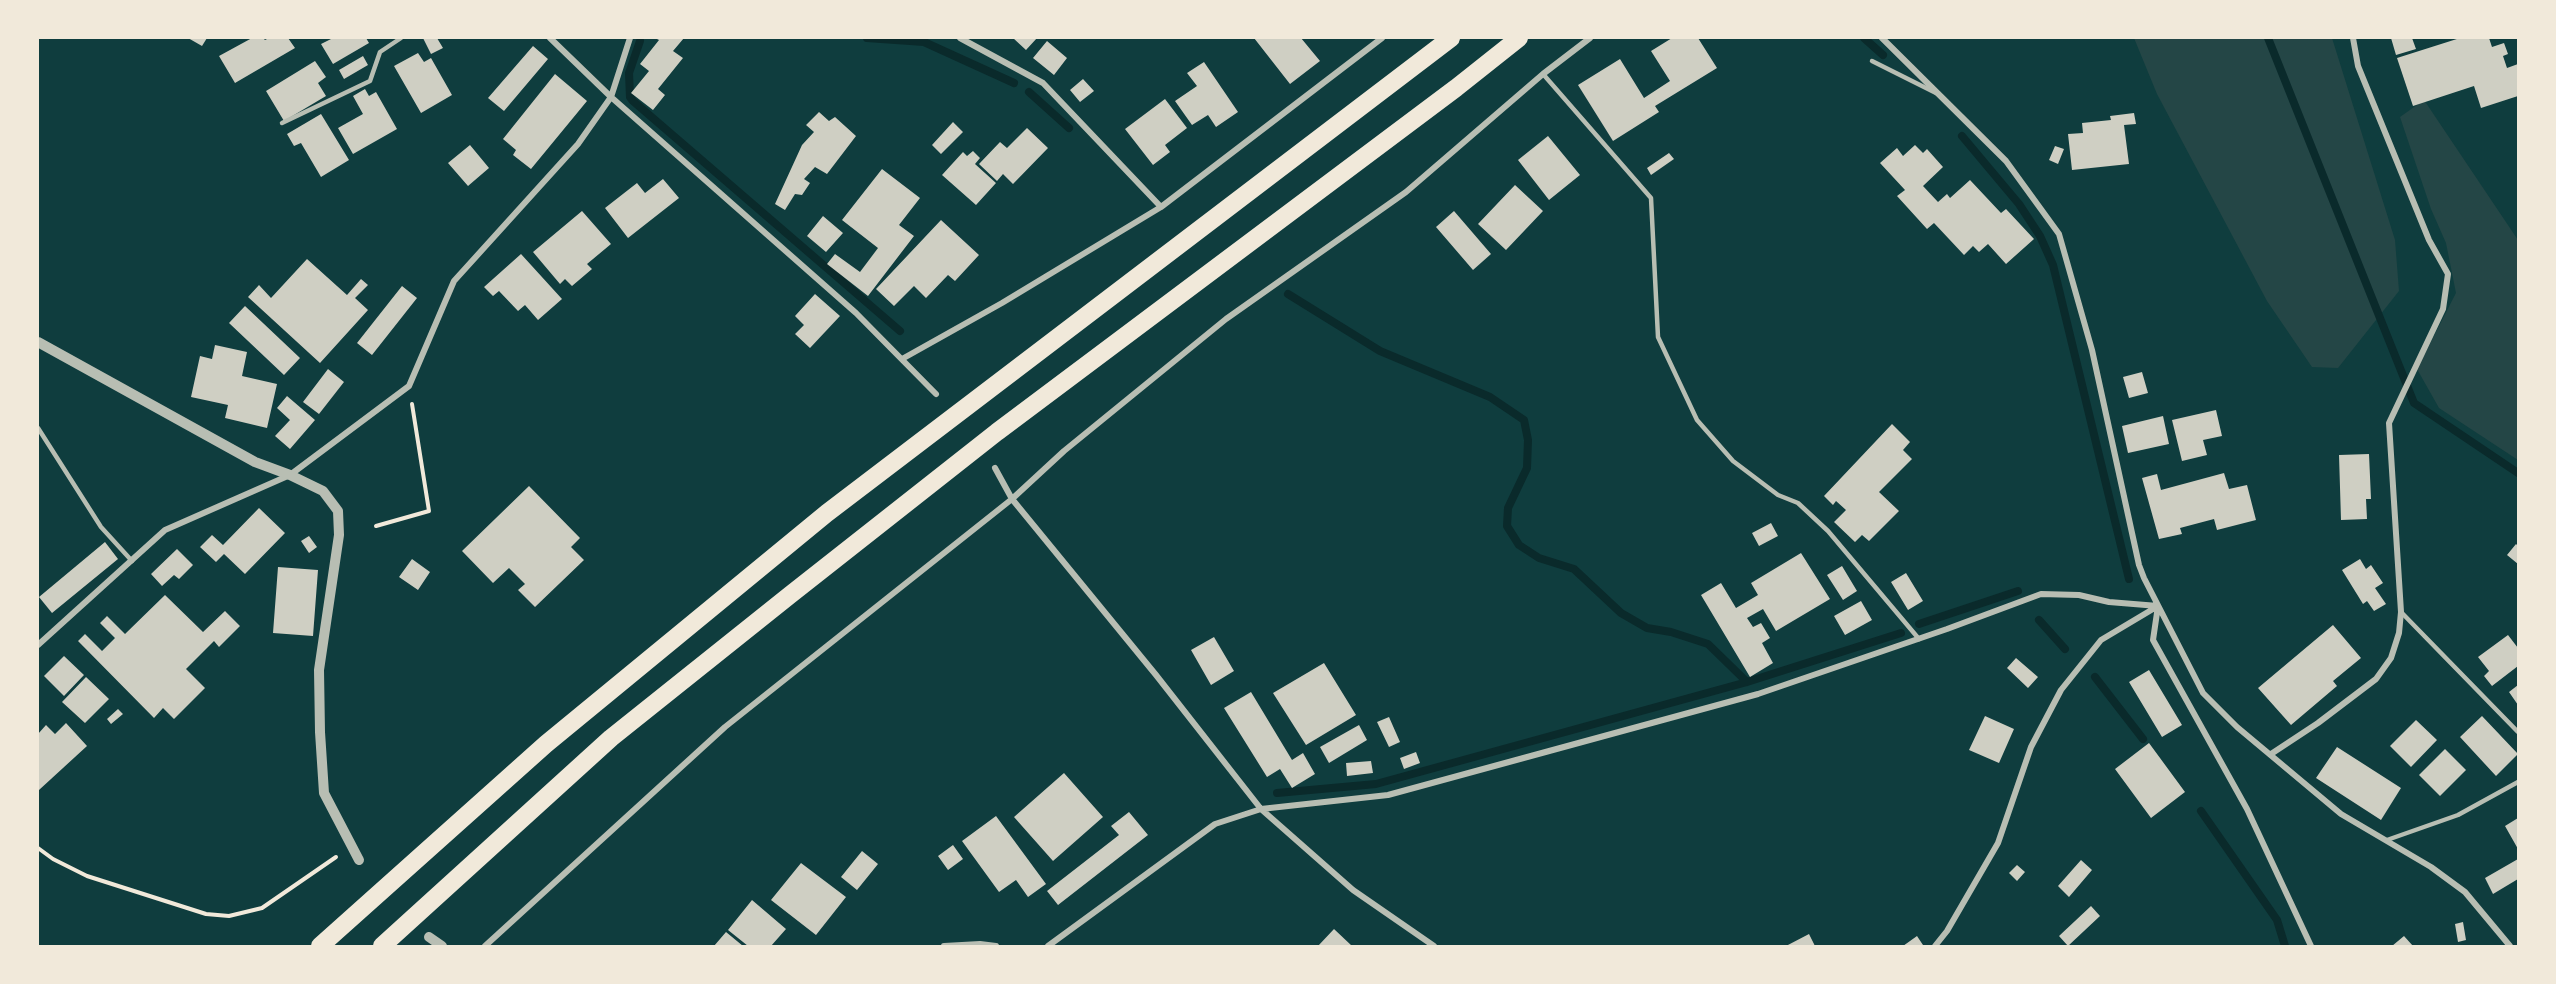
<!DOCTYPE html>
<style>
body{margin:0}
#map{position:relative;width:2556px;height:984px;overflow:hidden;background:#0f3d3e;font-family:Raleway,sans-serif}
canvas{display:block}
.frame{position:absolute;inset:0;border:39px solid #f1e9da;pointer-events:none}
</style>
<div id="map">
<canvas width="2556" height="984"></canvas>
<div class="frame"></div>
</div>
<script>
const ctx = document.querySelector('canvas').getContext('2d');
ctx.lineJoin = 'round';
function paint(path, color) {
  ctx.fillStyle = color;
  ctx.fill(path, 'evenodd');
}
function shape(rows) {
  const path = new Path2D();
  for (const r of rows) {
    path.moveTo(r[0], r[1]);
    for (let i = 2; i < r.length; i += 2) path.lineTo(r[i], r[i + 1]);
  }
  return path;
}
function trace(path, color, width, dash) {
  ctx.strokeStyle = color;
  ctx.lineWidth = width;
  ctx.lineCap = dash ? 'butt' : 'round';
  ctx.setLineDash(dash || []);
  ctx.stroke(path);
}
paint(shape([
 [2134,38,2332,38,2395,240,2399,291,2338,368,2312,367,2267,301,2157,94],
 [2424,100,2518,240,2518,460,2439,408,2417,369,2456,293,2446,243,2431,209,2400,117]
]), '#244646');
trace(shape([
 [867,38,924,42,1014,83],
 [1864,38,1883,55],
 [2268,38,2414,403,2518,473],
 [640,41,629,73,630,97,633,101,900,331],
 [1029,92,1069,128],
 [1962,136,2019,204,2040,236,2053,265,2129,579],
 [1288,294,1380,351,1490,397,1524,420,1528,440,1527,468,1508,508,1507,526,1519,545,1539,558,1574,569,1621,613,1647,628,1671,632,1708,644,1747,682],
 [2039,620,2065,649],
 [1919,624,2018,591],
 [2095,677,2143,739],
 [1277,793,1376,784,1747,682,1901,633],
 [2201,811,2277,920,2285,946]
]), '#0a2a2b', 8);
paint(shape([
 [188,38,207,38,202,46],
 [252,38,263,38,265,40,269,38,288,38,295,48,235,83,219,56],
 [333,38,366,38,369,43,333,64,321,44],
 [423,38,437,38,443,48,431,54],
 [655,38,684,38,673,51,683,58,658,89,665,95,653,110,631,93,649,71,640,64,659,40],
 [1013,38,1037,38,1026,50],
 [1254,38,1301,38,1320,61,1290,84],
 [1672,38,1698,38,1717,68,1655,106,1659,112,1613,141,1578,85,1620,59,1644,98,1670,81,1651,51],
 [2391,38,2412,38,2416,49,2396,55],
 [2460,38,2489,38,2492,47,2504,43,2508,54,2503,56,2507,68,2518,64,2518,96,2481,108,2474,86,2413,106,2397,58],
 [1047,41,1067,58,1054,75,1033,58],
 [533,46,548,59,504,111,488,98],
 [418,53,424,62,431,58,452,95,421,113,394,66],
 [363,56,368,65,344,79,339,70],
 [315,61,326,77,318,83,326,96,284,121,266,91],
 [1204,62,1238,112,1216,127,1208,115,1192,125,1175,101,1197,86,1187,73],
 [555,74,587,101,531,169,513,155,516,150,503,139],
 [1083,79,1094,91,1080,102,1070,90],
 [365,89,369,96,376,92,397,129,353,154,338,128,363,114,353,96],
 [1165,99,1187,128,1165,145,1170,152,1153,165,1125,129],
 [819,112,829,121,835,117,856,136,827,174,815,167,804,179,810,183,802,195,795,194,785,210,775,204,802,145,814,132,806,125],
 [2134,113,2136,124,2124,125,2129,164,2072,170,2068,134,2083,133,2082,123,2111,120,2110,116],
 [321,114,349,160,321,177,301,143,294,146,287,134],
 [953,122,963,132,941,154,932,145],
 [1027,128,1048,148,1013,184,1003,174,997,181,979,164,1000,142,1007,148],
 [1548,136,1580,175,1549,200,1518,160],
 [470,145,489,168,468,186,448,163],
 [1915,145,1923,153,1927,149,1943,167,1923,186,1938,202,1947,194,1950,198,1970,180,2001,213,2006,209,2034,239,2006,264,1988,244,1979,252,1973,246,1964,255,1934,223,1927,229,1897,196,1905,190,1880,163,1897,148,1903,156],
 [2055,146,2064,149,2058,164,2049,160],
 [973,151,980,158,975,164,996,183,976,205,942,175,963,152,967,156],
 [1669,153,1674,159,1651,175,1647,168],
 [882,169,920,198,899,225,914,236,868,296,827,264,835,254,860,272,878,248,842,220],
 [663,179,679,198,628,238,605,208,637,183,645,193],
 [1515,185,1543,211,1506,250,1478,224],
 [582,211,611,244,587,264,592,269,572,286,565,279,560,284,533,252],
 [1454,211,1491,254,1473,270,1436,227],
 [823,216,843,233,826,252,807,236],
 [941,220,979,255,955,281,948,275,926,298,914,286,894,306,876,289],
 [521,254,562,299,538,320,525,305,518,311,499,291,493,296,484,287],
 [307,259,347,295,361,279,368,285,355,298,368,310,320,363,248,297,259,285,271,298],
 [402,286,417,298,372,355,357,343],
 [815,294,840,316,810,348,795,334,804,325,795,316],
 [245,306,300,358,284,375,229,323],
 [215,345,247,352,242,376,277,384,267,428,225,418,228,405,191,397,200,356,212,359],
 [328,369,344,382,319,414,303,402],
 [2142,372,2148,393,2129,398,2123,377],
 [287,396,315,420,290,449,275,436,290,420,277,408],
 [2216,410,2222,436,2203,440,2207,455,2182,461,2172,420],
 [2163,416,2169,444,2128,453,2122,426],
 [1892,424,1910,442,1903,450,1912,459,1879,492,1899,511,1869,541,1862,535,1855,542,1834,522,1846,510,1836,501,1833,505,1824,496],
 [2369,454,2371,499,2366,499,2367,519,2341,520,2339,455],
 [2224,473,2229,489,2247,485,2256,520,2217,530,2214,519,2180,528,2182,534,2159,539,2142,478,2157,474,2161,490],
 [529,486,580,538,571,547,584,560,535,607,518,590,525,584,509,568,493,583,462,551],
 [259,508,285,533,245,574,224,554,216,562,200,547,212,535,223,545],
 [1771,523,1778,536,1759,546,1752,533],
 [309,536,317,547,309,553,301,541],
 [105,542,118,559,52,613,39,597],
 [2516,544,2518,546,2518,564,2507,555],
 [177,549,193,565,179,579,174,575,162,586,151,574],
 [1801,553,1830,599,1776,631,1763,609,1747,618,1753,627,1761,623,1770,638,1762,643,1773,663,1750,677,1701,595,1721,583,1736,608,1758,595,1751,583],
 [412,559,430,572,418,590,399,577],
 [2360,559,2366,569,2371,565,2383,583,2375,588,2386,604,2374,611,2367,601,2363,604,2342,570],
 [1842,566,1857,591,1843,600,1827,575],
 [278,567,318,570,313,636,273,633],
 [1906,573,1923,601,1908,610,1891,582],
 [165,595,203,632,225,611,240,626,219,647,214,641,186,669,205,688,174,719,163,708,154,718,78,641,85,634,102,651,115,638,100,623,107,616,125,634],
 [1861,601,1872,620,1845,635,1834,616],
 [2333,625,2361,658,2333,681,2337,686,2291,725,2258,688],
 [2508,635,2518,648,2518,666,2492,686,2484,676,2489,671,2478,657],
 [1214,637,1234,671,1211,685,1191,650],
 [64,656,84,675,64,696,44,676],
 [2016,658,2038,677,2028,688,2007,668],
 [1324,663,1356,715,1306,745,1273,693],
 [2149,670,2182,725,2162,737,2129,682],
 [86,677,109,699,85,723,62,702],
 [2518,685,2518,705,2509,692],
 [1251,692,1292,760,1303,753,1315,774,1292,788,1280,769,1267,777,1224,708],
 [118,709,123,714,111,724,107,719],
 [1985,716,2014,729,1999,763,1969,750],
 [2482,716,2518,754,2496,776,2460,737],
 [1389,717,1400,742,1389,747,1377,722],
 [2416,720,2437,740,2411,767,2390,746],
 [66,723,87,746,39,790,38,734,46,725,55,734],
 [1359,725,1367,740,1329,763,1320,747],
 [2149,743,2185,792,2151,818,2115,769],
 [2337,747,2401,788,2381,820,2316,778],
 [2445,749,2466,770,2440,796,2419,775],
 [1416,752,1420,763,1404,769,1400,758],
 [1371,761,1373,773,1347,776,1346,763],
 [1064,773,1103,817,1053,861,1014,817],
 [1129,812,1148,835,1058,905,1047,891,1119,835,1111,826],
 [996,816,1046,884,1028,897,1016,880,999,892,962,841],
 [2518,818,2518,849,2505,826],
 [953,845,963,859,948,870,938,856],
 [862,851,878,864,857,890,841,877],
 [2518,859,2518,879,2493,894,2485,878],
 [2081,860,2092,870,2069,897,2058,886],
 [801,863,846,897,816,935,771,900],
 [2017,865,2025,872,2017,881,2009,873],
 [752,900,786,929,771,946,748,946,728,930],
 [2091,906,2100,916,2068,946,2059,936],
 [2463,922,2466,940,2458,942,2455,924],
 [1334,929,1352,946,1318,946],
 [726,932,743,946,714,946],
 [1809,934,1815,946,1786,946],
 [1917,936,1923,945,1903,946],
 [2404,936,2413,946,2392,946]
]), '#cfcfc3');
trace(shape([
 [376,526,429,511,412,404],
 [38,848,53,859,87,876,206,914,229,916,262,908,336,857]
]), '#f1e9da', 4);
trace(shape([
 [1872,61,1936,93],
 [1543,74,1651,198,1658,337,1697,420,1733,461,1778,495,1798,503,1828,531,1919,639],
 [282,123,370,81,380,52,401,38],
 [38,428,101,527,132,561],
 [2401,612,2518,732],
 [2387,840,2458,815,2518,782]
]), '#b8beb3', 4.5);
trace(shape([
 [550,38,611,97,856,313,936,394],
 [960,38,1043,83,1161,207],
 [1882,38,2006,161,2059,234,2092,350,2139,565,2144,578,2203,693,2237,727,2341,814,2431,867,2465,892,2510,946],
 [902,359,1002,303,1161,207,1382,38],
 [995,468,1012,499,1156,675,1261,809,1353,890,1434,946],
 [2158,606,2153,640,2247,809,2311,946],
 [38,645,165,530,290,475,409,386,454,281,578,144,611,97,630,38],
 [2271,754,2318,723,2376,679,2391,658,2399,633,2401,612,2389,423,2443,309,2448,274,2429,240,2358,66,2353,38],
 [485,946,725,727,1012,499,1064,451,1226,319,1406,192,1543,74,1590,38],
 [944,946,980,944,996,946],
 [1048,946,1215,824,1261,809,1388,795,1758,694,1947,629,2041,594,2079,595,2109,602,2158,606],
 [1935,946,1947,931,1998,843,2031,747,2061,690,2101,640,2158,606]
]), '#b8beb3', 6);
trace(shape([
 [38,342,255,462,290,475,323,491,338,511,339,535,319,670,320,732,324,793,359,860],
 [429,937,442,946]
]), '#b8beb3', 10);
trace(shape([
 [320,946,546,744,827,513,1451,38],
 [382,946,611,738,790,595,997,432,1456,88,1519,38]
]), '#f1e9da', 18);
</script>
